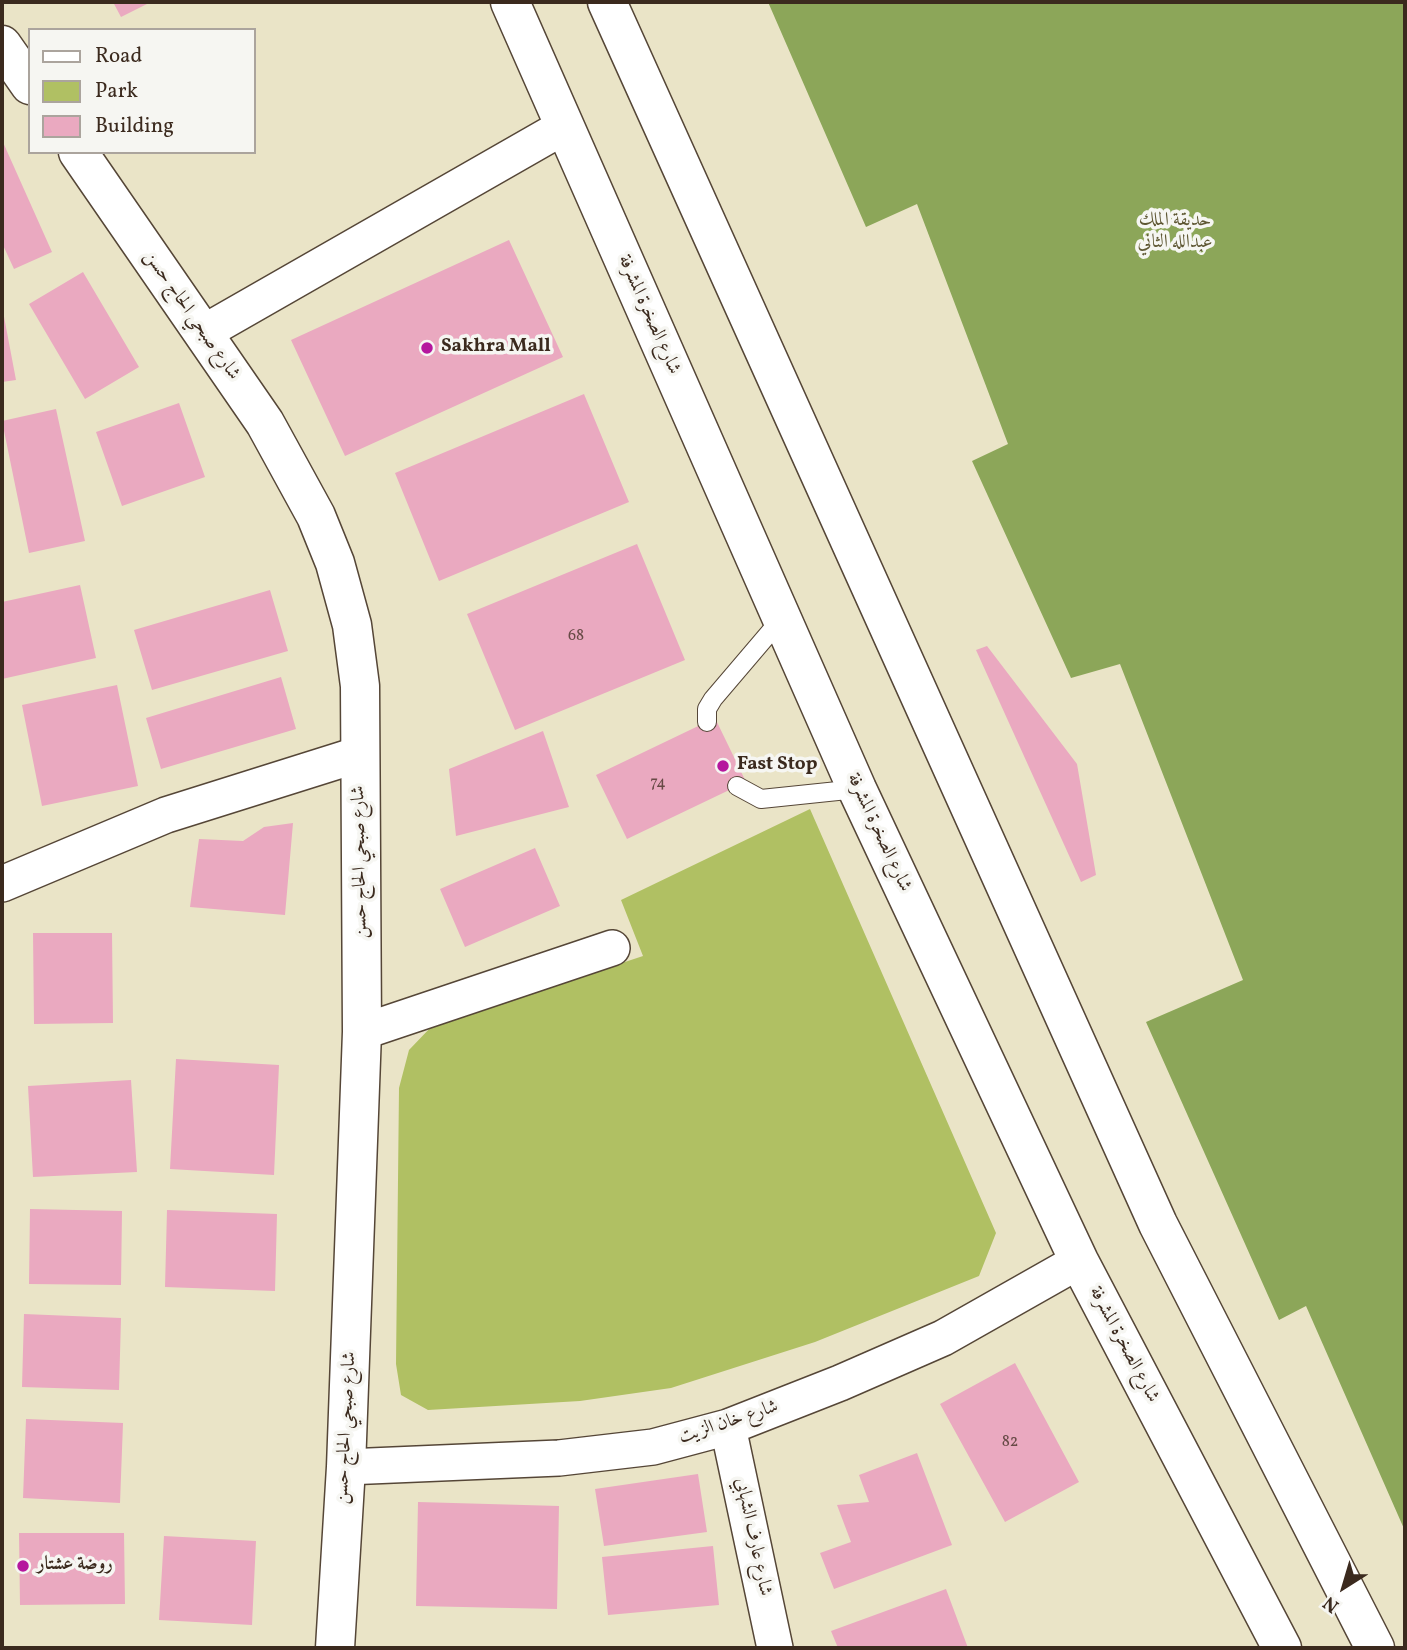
<!DOCTYPE html>
<meta charset="utf-8">
<style>
body{margin:0}
#map{position:relative;width:1407px;height:1650px;overflow:hidden;background:#eae4c7;font-family:Vollkorn,serif}
canvas{display:block}
.frame{position:absolute;inset:0;border:4px solid #3b2a1e;pointer-events:none}
.legend{position:absolute;left:28px;top:28px;width:228px;height:126px;box-sizing:border-box;background:#f6f6f2;border:2px solid #aba49d;margin:0;padding:9px 12px;list-style:none;font-size:21px;color:#3b2a1e}
.legend li{display:flex;align-items:center;gap:14px;height:35px}
.legend b{width:35px;border:2px solid #aba49d}
.north{position:absolute;left:1309px;top:1552px;width:70px;height:70px;-webkit-text-stroke:5px #f6f6f2;paint-order:stroke;rotate:217deg;font-size:19px;font-weight:700;line-height:28px;text-align:center;color:#3b2a1e}
.north::after{content:'';display:block;margin:auto;width:24px;height:32px;background:#3b2a1e;clip-path:polygon(50% 0,100% 100%,50% 72%,0 100%)}
</style>
<div id="map">
<canvas width="1407" height="1650"></canvas>
<div class="frame"></div>
<ul class="legend">
<li><b style="height:9px;background:#fff"></b>Road</li>
<li><b style="height:19px;background:#b0c063"></b>Park</li>
<li><b style="height:19px;background:#eaa9c0"></b>Building</li>
</ul>
<div class="north">N</div>
</div>
<script>
const ctx = document.querySelector('canvas').getContext('2d');
ctx.lineJoin = 'round';
function paint(path, color) {
  ctx.fillStyle = color;
  ctx.fill(path, 'evenodd');
}
function shape(rows) {
  const path = new Path2D();
  for (const r of rows) {
    path.moveTo(r[0], r[1]);
    for (let i = 2; i < r.length; i += 2) path.lineTo(r[i], r[i + 1]);
  }
  return path;
}
function trace(path, color, width, dash) {
  ctx.strokeStyle = color;
  ctx.lineWidth = width;
  ctx.lineCap = dash ? 'butt' : 'round';
  ctx.setLineDash(dash || []);
  ctx.stroke(path);
}
function label(font, color, halo, rows, align = 'center') {
  ctx.font = font + ' Vollkorn,Amiri,serif';
  ctx.lineWidth = 7;
  ctx.setLineDash([]);
  ctx.textBaseline = 'middle';
  ctx.strokeStyle = halo;
  ctx.fillStyle = color;
  for (const [text, x, y, turn = 0] of rows) {
    ctx.save();
    ctx.translate(x, y);
    ctx.rotate((+turn || 0) * Math.PI / 180);
    ctx.textAlign = isNaN(turn) ? turn : align;
    if (halo) ctx.strokeText(text, 0, 0);
    ctx.fillText(text, 0, 0);
    ctx.restore();
  }
}
paint(shape([
 [810,809,996,1233,979,1276,815,1342,671,1388,580,1401,428,1410,401,1395,396,1364,399,1088,409,1050,432,1026,643,956,621,900]
]), '#b0c063');
paint(shape([
 [768,2,1405,2,1405,1531,1306,1306,1279,1320,1146,1022,1243,980,1120,664,1071,678,972,461,1008,444,917,204,866,227]
]), '#8ca659');
paint(shape([
 [113,2,151,2,121,17],
 [2,140,52,252,14,269,2,243],
 [509,240,563,357,345,456,291,340],
 [83,272,139,367,85,399,29,304],
 [2,306,16,380,2,382],
 [584,394,629,502,439,581,395,473],
 [179,403,205,477,122,506,96,432],
 [56,409,85,541,29,553,2,421],
 [637,544,685,660,515,730,467,614],
 [80,585,96,658,2,679,2,602],
 [270,590,288,651,152,690,134,630],
 [987,646,1077,764,1096,875,1081,882,976,650],
 [281,677,296,729,161,769,146,718],
 [117,685,138,786,42,806,22,705],
 [715,718,746,782,627,839,596,775],
 [543,731,569,807,456,836,449,769],
 [293,823,285,915,190,907,199,839,243,841,264,827],
 [535,848,560,906,465,947,440,889],
 [33,933,112,933,113,1023,34,1024],
 [176,1059,279,1065,274,1175,170,1169],
 [131,1080,137,1172,33,1177,28,1086],
 [30,1209,122,1211,121,1285,29,1284],
 [167,1210,277,1214,275,1291,165,1287],
 [24,1314,121,1318,119,1390,22,1387],
 [1015,1363,1079,1482,1005,1522,940,1404],
 [26,1419,123,1423,120,1503,23,1498],
 [917,1453,952,1545,834,1589,820,1553,851,1542,837,1505,869,1502,859,1475],
 [698,1474,707,1532,604,1546,595,1489],
 [418,1502,559,1506,557,1609,416,1606],
 [19,1533,124,1533,125,1604,20,1605],
 [164,1536,256,1541,252,1625,159,1620],
 [713,1546,719,1605,608,1615,602,1557],
 [946,1589,968,1648,838,1648,831,1631]
]), '#eaa9c0');
const service = shape([
 [707,722,707,709,713,699,782,618],
 [737,786,761,799,857,789]
]);
const minor = shape([
 [203,333,565,126],
 [2,884,166,815,360,754],
 [362,1032,612,948],
 [728,1427,775,1648],
 [346,1467,559,1458,653,1447,728,1427,840,1383,943,1338,1079,1261]
]);
const tertiary = shape([
 [2,45,30,85],
 [78,152,265,423,316,516,335,563,352,625,360,686,362,1032,346,1467,335,1648]
]);
const secondary = shape([
 [510,2,857,789,1079,1261,1282,1648],
 [607,2,1158,1224,1375,1648]
]);
trace(service, '#554637', 20);
trace(minor, '#554637', 38);
trace(tertiary, '#554637', 41);
trace(secondary, '#554637', 41);
trace(service, '#fff', 18);
trace(minor, '#fff', 35);
trace(tertiary, '#fff', 38);
trace(secondary, '#fff', 38);
for (const [x, y, r, color] of [
 [427,348,7,"#b5179e"],
 [723,766,7,"#b5179e"],
 [23,1566,7,"#b5179e"]
]) {
  const dot = new Path2D();
  dot.arc(x, y, r, 0, 2 * Math.PI);
  ctx.fillStyle = color;
  ctx.fill(dot);
  trace(dot, '#f6f6f2', 2.5);
}
label('16px', '#674a46', null, [
 ["68",576,637],
 ["74",658,784],
 ["82",1010,1443]
]);
label('19px', '#5e5733', '#f6f6f2', [
 ["حديقة الملك",1175,222],
 ["عبدالله الثاني",1175,244]
]);
label('19px', '#3b2a1e', '#f6f6f2', [
 ["شارع الصخرة المشرفة",648,315,66],
 ["شارع صبحي الحاج حسن",191,316,55],
 ["شارع الصخرة المشرفة",878,833,65],
 ["شارع صبحي الحاج حسن",361,862,-91],
 ["شارع الصخرة المشرفة",1123,1345,62],
 ["شارع خان الزيت",729,1423,-18],
 ["شارع صبحي الحاج حسن",347,1428,-87],
 ["شارع عارف الشهابي",752,1537,78]
]);
label('bold 19px', '#3b2a1e', '#f6f6f2', [
 ["Sakhra Mall",441,348],
 ["Fast Stop",737,766],
 ["روضة عشتار",37,1566]
], 'left');
</script>
